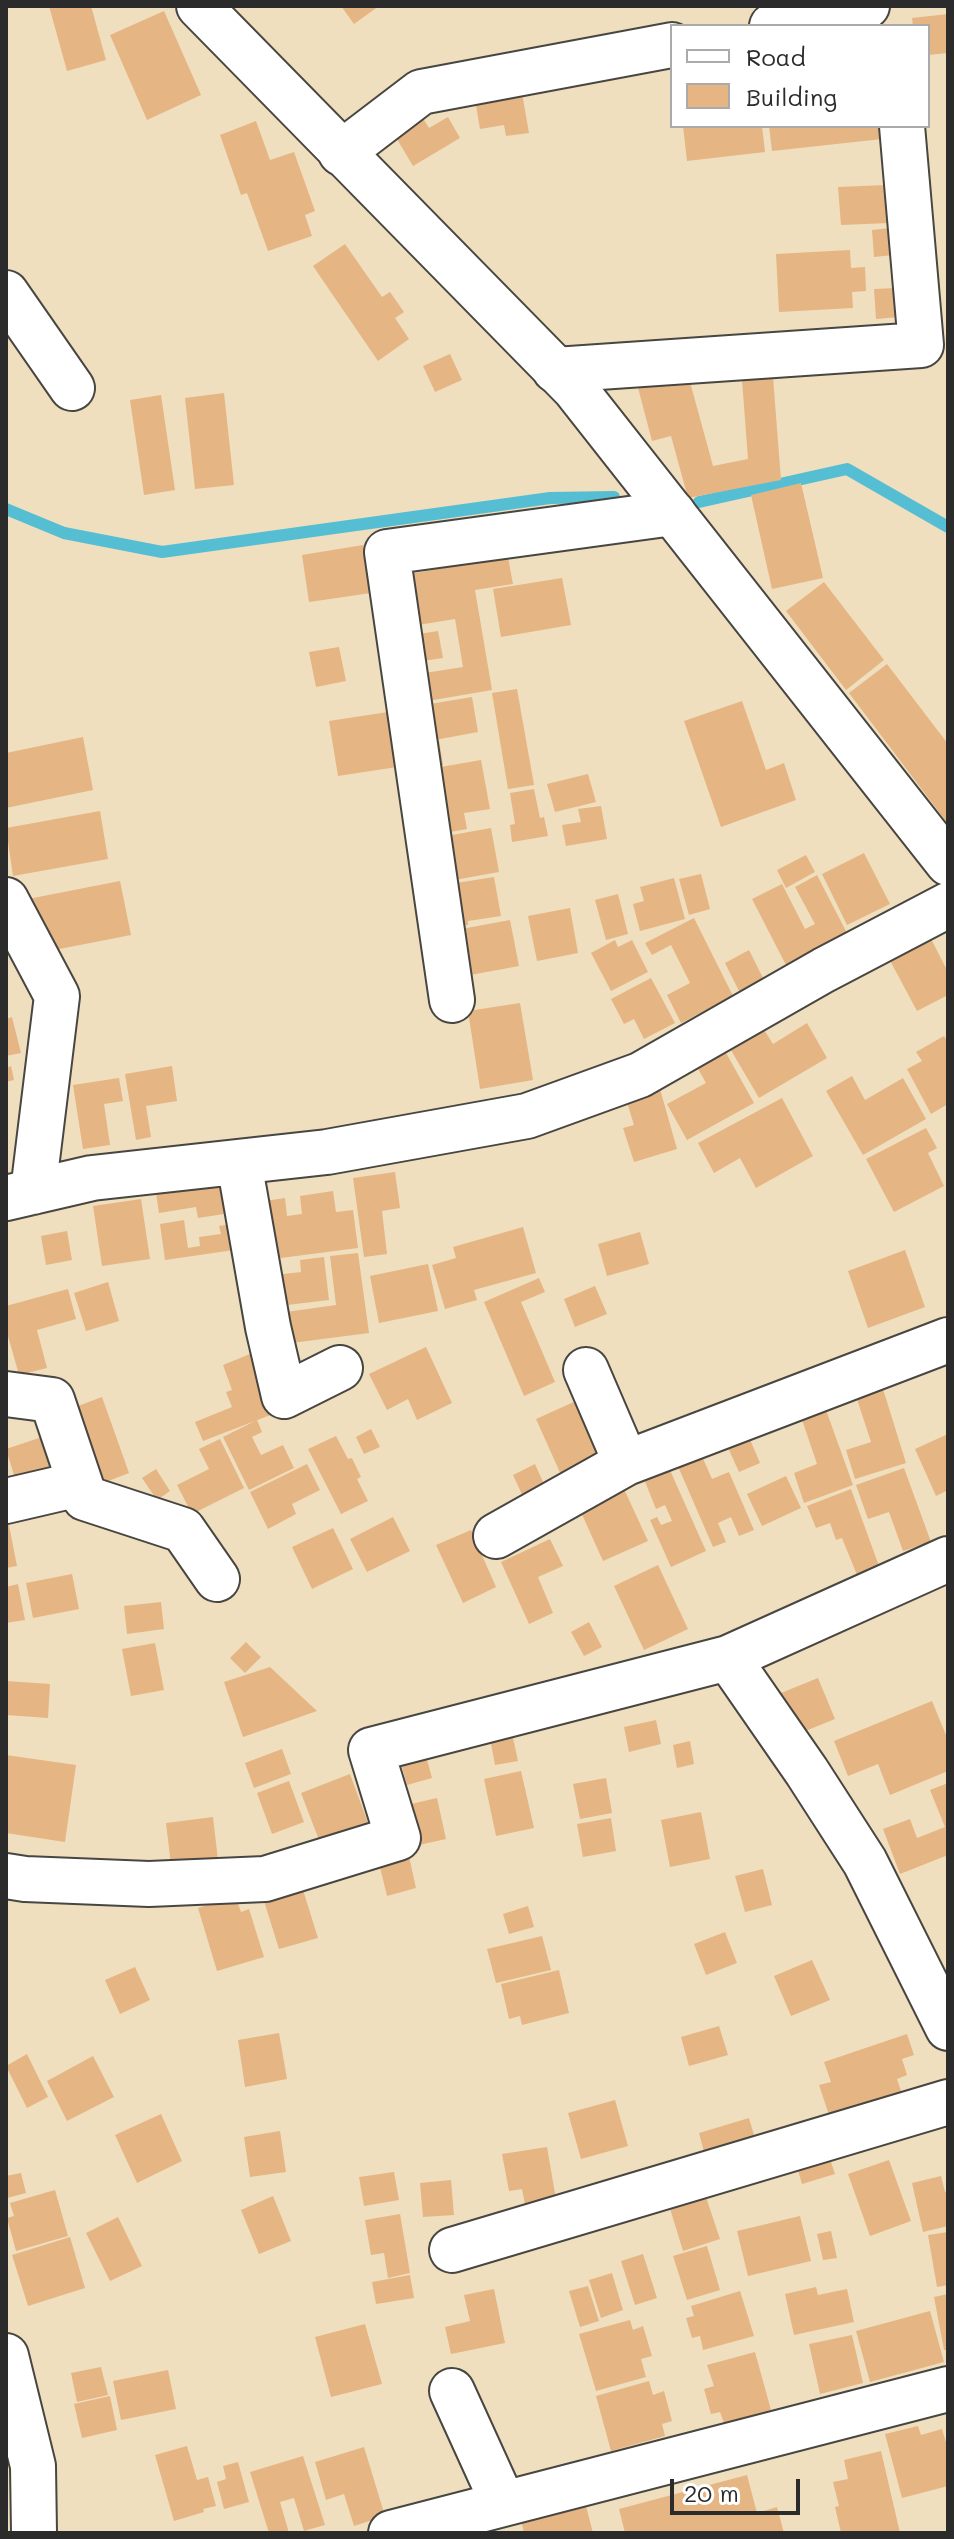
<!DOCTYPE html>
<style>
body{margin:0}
#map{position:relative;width:954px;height:2539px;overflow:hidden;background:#efdfbe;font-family:Mali,sans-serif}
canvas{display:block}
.frame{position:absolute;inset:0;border:8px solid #2b2b2b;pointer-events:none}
.legend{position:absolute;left:670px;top:24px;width:260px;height:104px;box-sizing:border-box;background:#fff;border:2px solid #aaa;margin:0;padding:10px 14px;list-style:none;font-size:24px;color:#2b2b2b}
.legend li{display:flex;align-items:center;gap:16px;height:40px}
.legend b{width:40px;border:2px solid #aaa}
.scale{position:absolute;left:670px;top:2479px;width:130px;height:36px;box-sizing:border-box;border:4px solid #2b2b2b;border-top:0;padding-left:10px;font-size:24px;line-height:28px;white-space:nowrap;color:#2b2b2b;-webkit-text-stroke:6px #fff;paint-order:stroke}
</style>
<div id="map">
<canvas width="954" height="2539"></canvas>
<div class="frame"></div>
<ul class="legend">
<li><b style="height:10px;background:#fff"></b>Road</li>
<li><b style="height:22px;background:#e6b584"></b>Building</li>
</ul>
<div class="scale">20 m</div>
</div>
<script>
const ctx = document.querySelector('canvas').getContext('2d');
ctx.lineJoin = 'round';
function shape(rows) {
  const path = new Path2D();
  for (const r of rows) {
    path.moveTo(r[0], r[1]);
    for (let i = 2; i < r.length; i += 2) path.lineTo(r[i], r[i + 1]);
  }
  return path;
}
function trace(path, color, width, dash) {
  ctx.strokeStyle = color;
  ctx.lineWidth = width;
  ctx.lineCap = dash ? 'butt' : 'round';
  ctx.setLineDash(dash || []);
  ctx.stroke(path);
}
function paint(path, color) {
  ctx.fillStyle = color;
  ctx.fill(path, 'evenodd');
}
trace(shape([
 [699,502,847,469,948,527],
 [6,509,64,533,162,552,550,498,614,497]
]), '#56bed3', 12);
paint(shape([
 [49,6,91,6,106,60,67,71],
 [341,6,379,6,354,24],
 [164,11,201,95,147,120,110,35],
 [948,14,948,53,928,55,928,26,913,26,912,18],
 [522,93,529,133,506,136,504,125,480,129,475,99],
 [416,107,429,128,448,117,460,138,413,166,388,124],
 [256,121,270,160,294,152,315,211,305,215,312,236,268,251,247,193,241,195,220,135],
 [683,126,762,126,765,152,687,161],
 [769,126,881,126,882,139,772,151],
 [886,185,889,223,841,225,838,187],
 [890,228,893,255,874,257,872,230],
 [345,244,382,297,390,292,404,312,395,318,409,339,378,361,313,266],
 [850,250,851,268,865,267,866,291,852,292,853,308,779,312,776,254],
 [896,288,899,317,876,319,874,289],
 [450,354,462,380,435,392,423,366],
 [772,364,781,480,688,498,671,436,652,441,637,384,687,371,713,466,748,459,741,367],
 [224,393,234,485,195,489,185,398],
 [161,395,175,490,144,495,130,400],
 [801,483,823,578,772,589,751,495],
 [363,545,371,593,309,602,302,555],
 [508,557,513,584,475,590,492,690,422,702,418,674,463,667,455,619,412,626,403,575],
 [562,578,571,625,501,637,493,589],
 [824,582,884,660,846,690,786,611],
 [438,631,443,658,416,662,412,635],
 [339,647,346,681,316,687,309,652],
 [887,664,948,744,948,824,849,693],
 [517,689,534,785,508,789,492,693],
 [472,697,478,732,424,742,418,706],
 [742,701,766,770,784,763,796,800,721,827,684,721],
 [388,712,397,767,338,776,329,721],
 [83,737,93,790,6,808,6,753],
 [439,740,443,765,435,768,481,760,490,809,464,813,467,829,439,834,424,743],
 [588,774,596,802,555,812,547,784],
 [534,789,540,818,544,817,548,836,512,842,510,825,515,824,510,793],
 [601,806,607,839,566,846,562,825,581,822,578,809],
 [100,811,108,859,13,876,6,828],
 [491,828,499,872,449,881,441,837],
 [864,853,890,904,847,925,822,874],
 [806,855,815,872,786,888,777,870],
 [701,874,710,909,689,915,679,879],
 [817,875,849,937,788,969,752,899,782,884,805,929,815,924,795,887],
 [494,877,501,916,468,921,468,925,456,926,450,884],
 [674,878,685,919,640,931,633,904,644,901,640,887],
 [120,881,131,935,39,953,28,899],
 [618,894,628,934,606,940,595,900],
 [570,908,578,953,537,961,528,916],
 [694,918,733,996,681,1023,667,995,690,983,671,945,652,955,645,943],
 [510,920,519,966,465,976,456,930],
 [928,933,948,972,948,995,917,1011,887,955],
 [615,940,618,947,632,940,648,972,611,991,591,953],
 [749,950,766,984,742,997,725,963],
 [651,978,675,1023,644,1039,634,1019,624,1024,611,999],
 [520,1003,533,1080,480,1089,468,1011],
 [12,1017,21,1053,6,1056,6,1019],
 [758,1020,773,1044,807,1023,827,1058,759,1098,725,1040],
 [944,1036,948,1042,948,1104,931,1114,907,1069,922,1061,916,1052],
 [720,1042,754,1103,687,1140,667,1104,706,1083,692,1058],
 [11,1066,14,1080,6,1082,6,1068],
 [172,1066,177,1101,146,1106,151,1137,136,1140,125,1074],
 [852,1076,865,1100,903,1078,926,1119,863,1155,826,1091],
 [119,1078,123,1101,104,1104,110,1145,83,1149,73,1085],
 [660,1089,677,1149,634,1162,623,1128,634,1125,626,1099],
 [782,1098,813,1156,756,1188,740,1158,714,1173,698,1143],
 [926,1128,937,1148,928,1153,944,1186,894,1212,866,1159],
 [395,1172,400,1208,382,1211,387,1254,364,1257,353,1178],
 [225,1176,230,1213,198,1218,196,1207,159,1213,155,1186],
 [333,1191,336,1212,353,1210,358,1248,273,1259,265,1201,285,1198,287,1216,302,1214,300,1196],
 [141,1199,150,1259,102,1266,93,1206],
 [184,1220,188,1248,200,1246,199,1237,221,1234,219,1226,231,1224,234,1250,165,1260,160,1224],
 [523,1227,536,1273,474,1290,477,1300,445,1309,432,1265,456,1258,453,1247],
 [67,1231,72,1260,46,1265,41,1236],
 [640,1232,649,1264,607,1276,598,1244],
 [905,1250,925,1307,868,1328,848,1271],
 [358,1253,369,1333,284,1344,279,1313,336,1305,330,1256],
 [324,1257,329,1300,279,1306,275,1275,301,1272,300,1260],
 [428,1264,438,1311,379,1323,370,1276],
 [539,1278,545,1292,521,1302,555,1382,524,1396,484,1302],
 [108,1282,119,1321,86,1331,74,1293],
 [595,1286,607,1314,575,1327,564,1299],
 [68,1289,76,1319,37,1330,47,1368,19,1375,6,1329,6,1306],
 [426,1347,452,1403,417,1420,408,1399,387,1410,369,1374],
 [250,1354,273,1414,203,1441,195,1422,232,1407,226,1392,232,1390,223,1365],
 [879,1376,906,1463,855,1479,846,1450,871,1442,852,1384],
 [821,1396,853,1485,804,1503,794,1473,817,1464,797,1405],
 [102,1397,129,1473,93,1487,77,1445,90,1440,78,1406],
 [576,1401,602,1459,562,1477,536,1419],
 [257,1420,262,1432,252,1437,261,1455,283,1445,294,1468,249,1490,223,1437],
 [371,1429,380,1447,364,1454,356,1437],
 [746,1430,760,1463,739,1472,724,1439],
 [948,1434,948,1497,946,1491,936,1496,915,1449],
 [45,1436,57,1471,17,1485,6,1449],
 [336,1436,348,1459,352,1458,361,1477,357,1479,368,1501,341,1514,308,1449],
 [220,1439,244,1488,192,1514,177,1485,209,1469,199,1449],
 [701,1454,712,1479,729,1472,754,1530,739,1536,731,1517,718,1523,726,1542,713,1547,677,1464],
 [307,1464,320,1490,292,1504,296,1514,268,1529,250,1492],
 [535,1464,547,1491,525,1501,513,1475],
 [669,1468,706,1551,671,1567,650,1520,657,1517,661,1525,672,1521,665,1505,656,1509,644,1479],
 [904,1468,931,1542,903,1551,889,1512,868,1519,856,1485],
 [156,1469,170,1491,157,1500,142,1478],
 [786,1476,801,1508,762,1526,747,1494],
 [624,1489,648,1541,603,1561,580,1510],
 [851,1489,879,1566,857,1575,842,1538,836,1540,830,1523,816,1528,807,1506],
 [6,1510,17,1566,6,1568],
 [393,1517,410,1551,367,1572,350,1539],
 [333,1528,353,1569,312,1589,292,1547],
 [471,1530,496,1587,463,1603,436,1545],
 [550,1539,563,1566,538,1577,553,1613,529,1624,501,1562],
 [658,1565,688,1629,644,1650,614,1586],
 [72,1574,79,1609,33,1618,26,1583],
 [18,1584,25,1620,6,1623,6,1587],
 [161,1602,164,1629,127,1634,124,1606],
 [589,1622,602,1647,584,1656,571,1632],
 [246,1642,261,1657,245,1673,230,1658],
 [155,1643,164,1690,131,1696,122,1649],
 [270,1667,317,1711,243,1737,224,1682],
 [818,1678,835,1719,798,1734,781,1693],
 [6,1681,50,1684,48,1718,6,1715],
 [932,1701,948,1740,948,1771,890,1795,878,1764,848,1776,834,1741],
 [656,1720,661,1744,629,1752,624,1727],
 [510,1724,518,1761,495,1765,488,1728],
 [690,1741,694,1764,677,1768,673,1745],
 [423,1745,432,1778,407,1785,398,1752],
 [282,1749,291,1774,254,1788,245,1763],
 [6,1755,76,1765,65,1842,6,1833],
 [521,1771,534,1828,496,1836,484,1779],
 [350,1774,368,1823,319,1840,301,1793],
 [606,1778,612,1813,580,1819,573,1784],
 [289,1781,304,1822,272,1834,257,1793],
 [948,1783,948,1855,900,1874,883,1829,910,1819,917,1838,945,1827,930,1790],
 [437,1798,446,1839,419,1845,411,1804],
 [701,1812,710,1859,670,1867,661,1820],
 [213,1817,218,1860,171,1865,166,1823],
 [611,1818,616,1851,583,1857,577,1824],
 [408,1852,416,1888,387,1896,378,1859],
 [763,1869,772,1905,745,1912,735,1876],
 [303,1890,318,1938,279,1949,264,1901],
 [235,1896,241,1912,249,1909,264,1957,217,1971,198,1908],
 [528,1906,534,1927,509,1934,503,1914],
 [725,1932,737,1963,706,1975,694,1944],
 [542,1936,551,1970,496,1983,487,1949],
 [812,1960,830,2000,791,2016,774,1976],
 [135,1967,150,2000,120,2014,105,1980],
 [559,1970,569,2013,522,2025,520,2016,509,2019,501,1984],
 [719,2026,728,2055,689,2066,681,2037],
 [279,2033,287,2079,245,2087,238,2040],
 [907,2034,914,2055,902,2059,907,2075,897,2079,904,2100,832,2124,819,2085,831,2082,824,2062],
 [27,2054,48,2097,27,2108,6,2066],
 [93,2056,114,2097,67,2121,47,2081],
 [615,2100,628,2146,581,2159,568,2113],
 [161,2114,182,2161,137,2183,115,2135],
 [749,2118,759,2152,708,2167,699,2133],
 [280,2131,286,2172,250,2177,244,2137],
 [547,2147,557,2205,526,2210,522,2189,509,2191,502,2154],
 [827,2150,835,2174,802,2184,795,2160],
 [889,2160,911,2221,870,2236,848,2174],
 [394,2172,399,2200,364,2206,359,2177],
 [21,2173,26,2193,7,2198,6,2176],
 [941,2176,945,2192,948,2191,948,2226,923,2232,912,2183],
 [451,2180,454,2215,423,2217,420,2183],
 [55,2190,68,2236,16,2251,7,2218,14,2216,10,2203],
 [704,2191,720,2239,683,2251,668,2202],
 [273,2196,291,2241,259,2254,241,2210],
 [400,2214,410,2273,388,2278,384,2253,371,2255,365,2220],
 [800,2216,811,2261,748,2276,737,2231],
 [118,2217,142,2266,110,2281,86,2233],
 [831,2231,837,2258,823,2260,817,2234],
 [948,2232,948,2285,937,2287,928,2235],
 [70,2237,85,2288,28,2306,12,2255],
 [707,2246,720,2290,687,2300,673,2256],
 [643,2254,657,2298,635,2305,621,2261],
 [612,2273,623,2310,601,2318,589,2280],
 [410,2275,414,2298,376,2304,372,2282],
 [588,2286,599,2321,580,2327,569,2291],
 [816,2287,818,2295,847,2289,854,2322,794,2335,785,2294],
 [494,2289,505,2343,451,2354,445,2327,470,2321,464,2295],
 [740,2291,754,2336,703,2350,700,2336,692,2338,686,2318,694,2316,691,2306],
 [948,2294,948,2350,944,2350,934,2297],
 [930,2311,944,2362,870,2382,856,2331],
 [630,2320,633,2330,643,2326,652,2356,641,2359,646,2377,596,2391,579,2334],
 [365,2324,382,2384,331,2397,315,2337],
 [852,2335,863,2383,820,2394,809,2344],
 [755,2352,771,2410,724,2423,720,2412,711,2414,704,2389,714,2386,707,2365],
 [101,2367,108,2395,77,2402,71,2373],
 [168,2370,176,2409,121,2420,113,2381],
 [649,2381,653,2395,664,2391,672,2421,662,2424,665,2436,611,2451,596,2396],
 [110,2396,117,2430,82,2438,74,2404],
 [918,2426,921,2435,942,2429,948,2449,948,2486,902,2498,885,2434],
 [187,2446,197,2480,208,2477,216,2506,203,2509,204,2512,174,2521,155,2455],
 [364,2447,385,2516,354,2526,344,2494,326,2500,315,2462],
 [881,2451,900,2533,841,2533,835,2507,839,2506,833,2482,848,2479,844,2460],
 [303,2456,325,2525,304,2531,294,2498,280,2502,289,2533,269,2533,250,2472],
 [238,2462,249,2502,224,2509,217,2482,226,2479,223,2466],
 [747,2475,757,2513,777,2507,784,2533,625,2533,619,2509],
 [585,2502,593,2533,524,2533,521,2520]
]), '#e6b584');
const minor = shape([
 [772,26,867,6],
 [341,153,421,92,672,45],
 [6,293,72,388],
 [555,370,921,345,902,126],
 [6,900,57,996,33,1192],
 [452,1000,387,552,673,513],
 [239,1162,268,1327,284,1396,340,1368],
 [6,1198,92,1178,327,1152,527,1116,640,1075,824,970,948,905],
 [586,1370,626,1463],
 [6,1394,52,1400,85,1498,183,1530,217,1579],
 [6,1501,79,1484],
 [496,1536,626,1463,948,1340],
 [728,1658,807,1772,865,1862,948,2028],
 [6,1876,25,1879,149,1884,265,1879,398,1838,371,1750,728,1658,948,1559],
 [452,2250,948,2102],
 [6,2356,33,2466,34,2533],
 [452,2391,503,2503],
 [391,2533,948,2389]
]);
const tertiary = shape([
 [199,6,574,388,948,863]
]);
trace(minor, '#484641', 48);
trace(tertiary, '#484641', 48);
trace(minor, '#fff', 44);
trace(tertiary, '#fff', 44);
</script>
